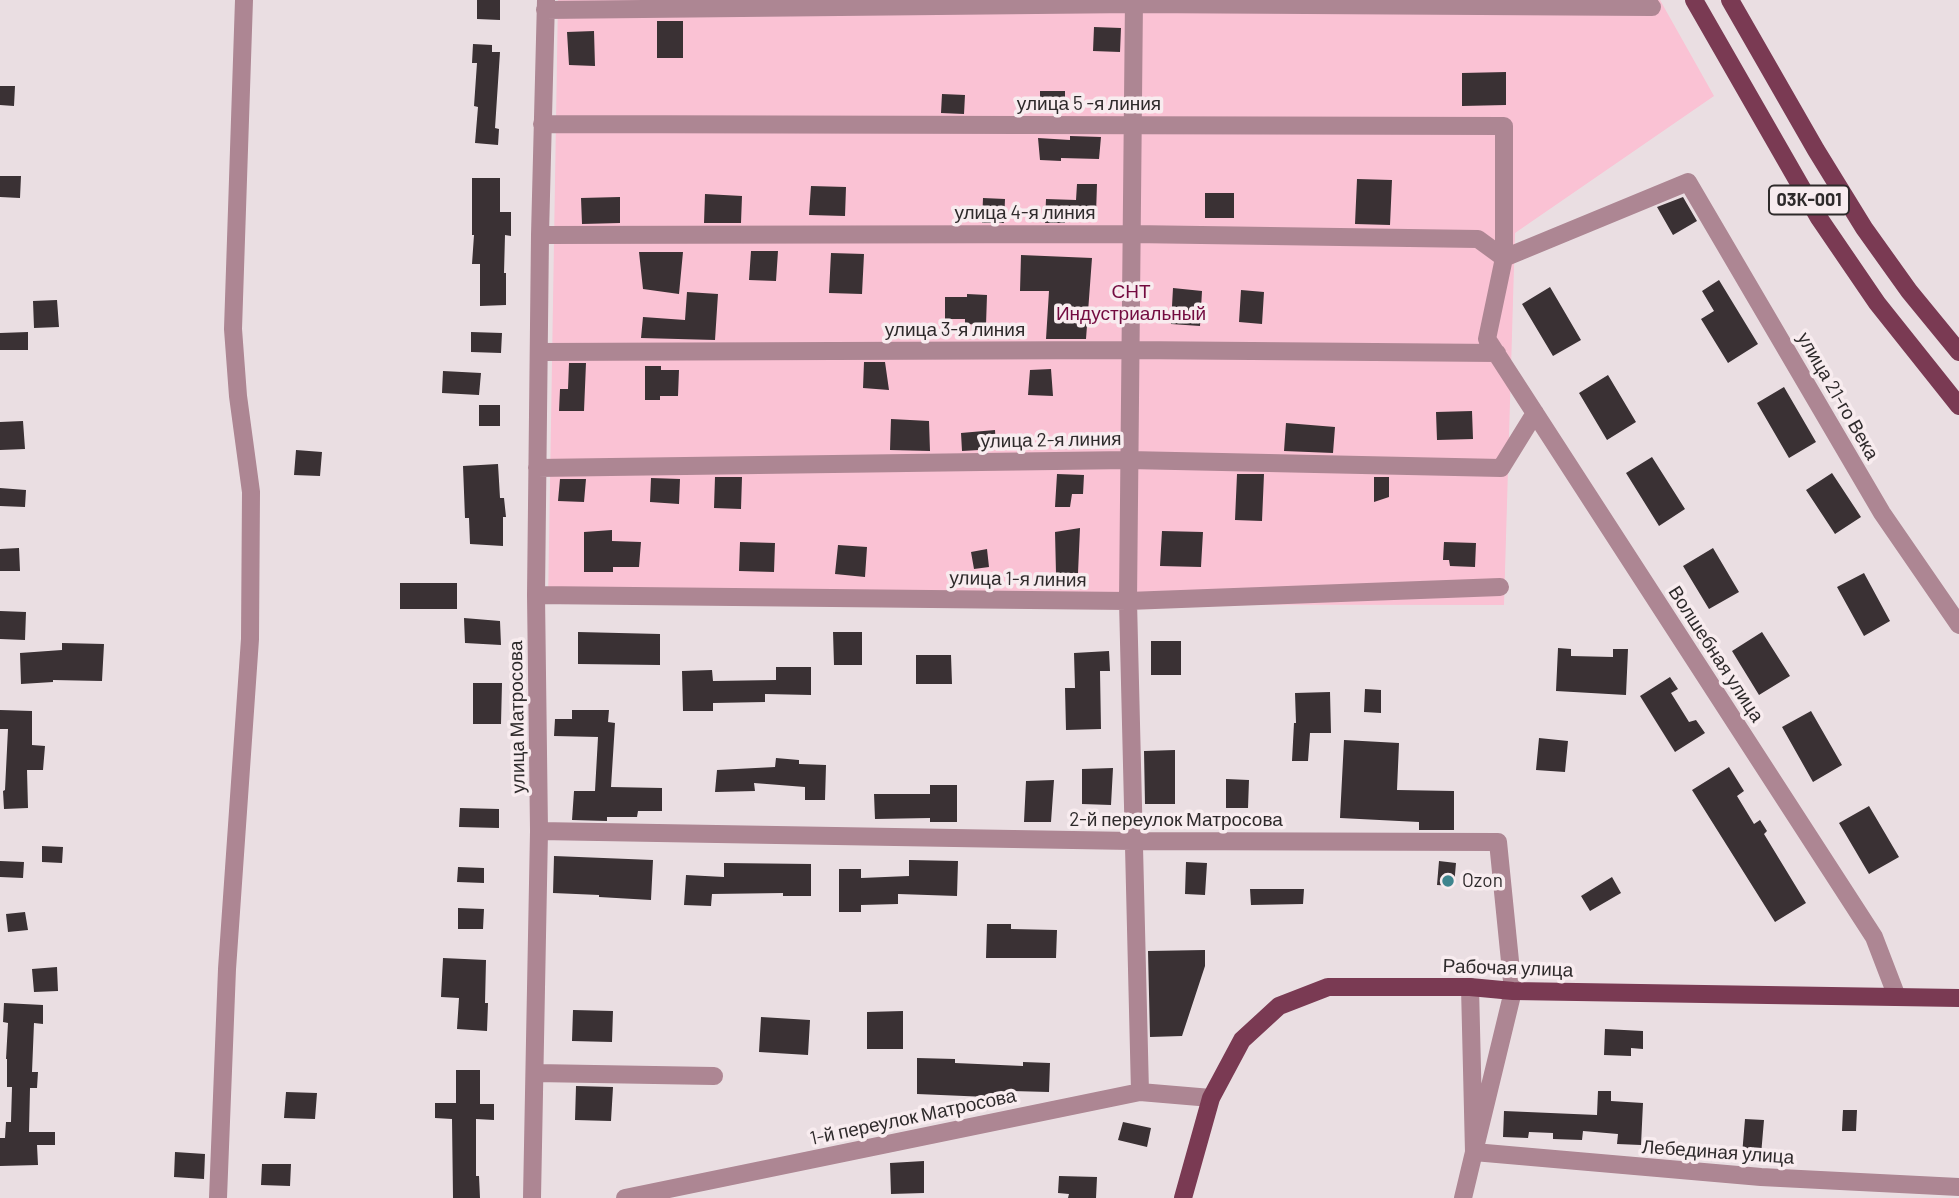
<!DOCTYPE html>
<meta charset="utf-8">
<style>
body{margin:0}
canvas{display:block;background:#eadee2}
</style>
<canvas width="1959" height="1198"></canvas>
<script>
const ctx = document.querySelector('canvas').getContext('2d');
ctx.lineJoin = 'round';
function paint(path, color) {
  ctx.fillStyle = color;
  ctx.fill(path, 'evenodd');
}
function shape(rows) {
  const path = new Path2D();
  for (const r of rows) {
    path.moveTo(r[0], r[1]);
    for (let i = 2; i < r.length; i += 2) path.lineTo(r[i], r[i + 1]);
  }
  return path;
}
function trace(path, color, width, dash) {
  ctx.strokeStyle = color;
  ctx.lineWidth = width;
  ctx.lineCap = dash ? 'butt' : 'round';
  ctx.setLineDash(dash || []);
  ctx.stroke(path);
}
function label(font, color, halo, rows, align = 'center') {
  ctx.font = font + ' Barlow,sans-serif';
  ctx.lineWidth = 7;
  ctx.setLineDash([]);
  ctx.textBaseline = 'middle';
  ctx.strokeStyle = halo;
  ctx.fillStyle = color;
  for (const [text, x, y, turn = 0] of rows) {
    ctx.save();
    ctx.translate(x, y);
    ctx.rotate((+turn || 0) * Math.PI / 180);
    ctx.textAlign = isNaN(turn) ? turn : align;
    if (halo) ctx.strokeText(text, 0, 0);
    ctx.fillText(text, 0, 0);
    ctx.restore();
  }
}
paint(shape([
 [558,0,1660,0,1714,96,1515,233,1504,605,548,604]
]), '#fac2d4');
paint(shape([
 [477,0,500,0,500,20,477,19],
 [657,21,683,21,683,58,657,58],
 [1094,27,1121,28,1120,52,1093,51],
 [594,31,595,66,569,65,567,32],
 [473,44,492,45,492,52,500,52,495,128,499,129,498,145,475,143,478,107,474,106,477,63,472,63],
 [1506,72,1506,105,1462,106,1462,73],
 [0,86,15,86,14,106,0,105],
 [1040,91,1065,91,1065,110,1040,110],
 [942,94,965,95,964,114,941,113],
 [1070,136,1101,137,1099,159,1061,158,1061,161,1040,160,1038,138,1070,140],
 [0,176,21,176,20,198,0,197],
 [472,178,500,178,500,212,511,212,511,236,505,235,504,273,506,273,506,305,480,306,480,264,472,264,474,235,472,235],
 [1357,179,1392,180,1390,225,1355,224],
 [1077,184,1097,184,1096,214,1065,213,1065,223,1045,223,1046,199,1076,200],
 [811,186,846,187,845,216,809,215],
 [1205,193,1234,193,1234,218,1205,218],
 [705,194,742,196,741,223,704,223],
 [620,197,620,223,582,224,581,198],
 [1683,197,1697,221,1673,235,1657,207],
 [983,198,1005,199,1004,223,982,223],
 [751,251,778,251,776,281,749,280],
 [639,252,683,252,679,294,643,289],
 [831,253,864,254,862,294,829,293],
 [1021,255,1092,258,1086,339,1046,339,1049,291,1020,291],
 [1719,280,1758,344,1728,363,1701,319,1714,311,1702,291],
 [1550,287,1581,340,1553,356,1522,304],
 [1173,288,1202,291,1200,326,1171,324],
 [1241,290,1264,292,1262,324,1239,322],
 [687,292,718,294,715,340,641,338,643,317,685,320],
 [967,294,987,295,986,325,965,324,965,319,945,319,945,297,967,297],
 [57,300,59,327,34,328,33,301],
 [28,332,28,350,0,350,0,333],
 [471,332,502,333,501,353,471,352],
 [864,362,885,362,889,390,863,388],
 [569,363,586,363,584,411,559,411,560,389,568,389],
 [645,366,661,366,661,370,679,370,678,396,660,396,660,400,645,400],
 [1051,369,1053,396,1028,395,1030,370],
 [443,371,481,373,479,395,442,393],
 [1608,375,1636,422,1607,440,1579,393],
 [1784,387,1816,442,1789,458,1757,403],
 [479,405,500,405,500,426,479,426],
 [1472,411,1473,439,1437,440,1436,412],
 [891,419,929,421,930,451,890,450],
 [23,421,25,449,0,450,0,422],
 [1286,423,1335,427,1333,453,1284,451],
 [995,430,996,449,962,451,961,433],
 [296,450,322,452,320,476,294,475],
 [1652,457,1685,509,1659,526,1626,473],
 [498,464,500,498,504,498,506,517,503,517,503,546,470,544,469,518,465,518,463,466],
 [1832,473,1861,517,1835,534,1806,490],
 [1057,474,1084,475,1083,494,1072,494,1070,507,1055,507],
 [1237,474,1264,474,1262,521,1235,520],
 [715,477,742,477,741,509,714,508],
 [1374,477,1389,477,1389,497,1374,502],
 [651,478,680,479,679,504,650,502],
 [560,479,586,479,584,502,558,501],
 [0,488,26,490,25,507,0,506],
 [1080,528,1078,573,1056,573,1055,532],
 [612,530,612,541,641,542,639,567,613,567,613,572,584,572,584,532],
 [1162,531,1203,532,1201,567,1160,566],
 [740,542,775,543,774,572,739,571],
 [1444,542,1476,543,1475,567,1450,566,1449,560,1443,560],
 [838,545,867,547,865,577,835,574],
 [19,548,20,571,0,571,0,549],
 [1713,548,1739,592,1709,609,1683,566],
 [987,549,989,567,974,569,971,552],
 [1864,573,1890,621,1864,636,1837,587],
 [400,583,457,583,457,609,400,609],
 [0,611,26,612,25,640,0,639],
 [464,618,500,621,501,645,465,643],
 [578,632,660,634,660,665,578,664],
 [833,632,862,632,862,665,834,665],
 [1762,632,1790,676,1759,695,1732,651],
 [1151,641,1181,641,1181,675,1151,675],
 [62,643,104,644,102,681,53,680,53,682,21,684,20,653,62,650],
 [1558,648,1571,649,1571,656,1613,657,1613,649,1628,649,1626,695,1556,691],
 [1109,651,1110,671,1100,671,1101,729,1066,730,1065,688,1075,688,1074,653],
 [916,655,951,655,952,684,916,684],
 [776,667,811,667,811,695,765,694,765,702,713,703,713,711,683,711,682,671,712,670,713,681,776,680],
 [1670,677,1678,689,1671,693,1689,722,1696,720,1705,733,1675,752,1640,696],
 [473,683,502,683,501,724,473,724],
 [1365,689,1381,690,1381,713,1364,712],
 [1330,692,1331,733,1310,733,1308,761,1292,761,1294,723,1296,723,1295,693],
 [0,710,32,711,32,745,45,746,43,770,27,770,28,808,4,809,3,791,5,790,8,729,0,729],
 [572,710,609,710,608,722,615,723,611,787,662,788,662,811,638,811,637,817,607,817,607,821,572,820,574,791,595,791,598,737,554,736,555,719,572,719],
 [1811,711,1842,765,1813,782,1782,727],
 [1539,738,1568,741,1565,772,1536,770],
 [1344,740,1399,743,1397,790,1454,791,1454,830,1419,830,1419,822,1340,818],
 [1175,750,1175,804,1145,804,1144,751],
 [776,758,799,760,799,764,826,765,825,800,805,800,805,787,754,783,755,791,715,792,717,770,775,767],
 [1729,767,1744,791,1737,796,1754,824,1760,820,1767,831,1764,834,1806,903,1775,922,1692,790],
 [1113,768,1111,805,1082,804,1082,769],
 [1226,779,1249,780,1248,808,1226,808],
 [1054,780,1051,822,1024,822,1026,781],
 [930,785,957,785,957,822,930,822,930,818,875,819,874,794,930,794],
 [1869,806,1899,857,1869,874,1839,823],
 [460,808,499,809,499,828,459,827],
 [42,846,63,847,62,863,42,862],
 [554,856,653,860,651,900,599,897,599,895,553,893],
 [909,860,958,861,957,896,898,894,898,904,861,905,861,912,839,912,839,869,861,869,861,878,909,876],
 [0,861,24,862,23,878,0,877],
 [1439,861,1456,863,1454,886,1437,885],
 [1186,862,1207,863,1205,895,1185,894],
 [724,863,811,864,811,896,783,896,783,893,712,894,711,906,684,905,686,875,724,877],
 [458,867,484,868,484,883,457,882],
 [1612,877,1621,893,1590,911,1581,896],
 [1250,889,1304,889,1303,904,1251,905],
 [458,908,484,909,483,929,458,929],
 [25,912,28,930,8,932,6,914],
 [987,924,1011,924,1011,929,1057,930,1056,958,986,958],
 [1205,950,1205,966,1182,1036,1150,1037,1148,951],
 [443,958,486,960,485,1003,488,1003,487,1031,457,1029,459,998,441,997],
 [57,967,58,991,34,992,32,969],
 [4,1003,43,1005,43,1024,34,1023,32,1072,38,1072,37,1088,30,1088,29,1132,55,1132,55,1145,37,1145,38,1165,0,1166,0,1138,5,1138,6,1122,11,1122,12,1087,7,1087,7,1059,6,1059,8,1023,3,1022],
 [573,1010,613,1011,612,1042,572,1041],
 [903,1011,903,1049,867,1049,867,1012],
 [761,1017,810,1020,808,1055,759,1052],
 [1605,1029,1643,1031,1643,1049,1631,1048,1631,1056,1604,1055],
 [917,1058,955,1059,955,1063,1023,1066,1023,1062,1050,1063,1049,1092,1012,1091,1011,1098,917,1094],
 [456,1070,480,1070,480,1104,494,1104,494,1120,476,1119,476,1176,479,1176,480,1198,453,1198,452,1119,435,1118,435,1103,456,1103],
 [576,1086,613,1087,611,1121,575,1120],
 [1598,1091,1611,1091,1611,1101,1643,1103,1641,1145,1617,1144,1618,1134,1583,1131,1582,1140,1553,1139,1553,1133,1529,1132,1528,1138,1503,1137,1504,1111,1597,1115],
 [286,1092,317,1093,315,1119,284,1118],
 [1843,1110,1857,1110,1856,1131,1842,1131],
 [1745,1119,1764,1120,1761,1155,1742,1155],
 [1123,1122,1151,1128,1147,1147,1118,1140],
 [175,1152,205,1154,204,1179,174,1177],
 [924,1161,924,1193,891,1194,890,1163],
 [262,1164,291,1164,290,1186,261,1185],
 [1059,1176,1097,1177,1096,1198,1068,1198,1069,1194,1058,1193]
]), '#3a3134');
trace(shape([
 [1134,0,1128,601,1140,1092],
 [545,10,1134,4,1652,7],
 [542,124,1504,126,1504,258],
 [540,235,1132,234,1478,239,1504,258],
 [539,352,1129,350,1497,353],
 [537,468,1129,460,1501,468,1535,413],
 [536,595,1128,601,1500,587],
 [539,831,1132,841,1498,842,1513,991,1474,1152,1761,1177,1959,1187],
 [1897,997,1874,937,1487,339,1504,258,1688,182,1882,513,1959,625],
 [535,1073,714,1076],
 [218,1198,227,969,250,639,251,492,238,396,233,329,244,0],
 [532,1198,539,831,536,595,540,235,546,0],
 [625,1198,1140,1092,1211,1098],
 [1463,1198,1474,1152,1470,987]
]), '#ad8693', 18);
trace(shape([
 [1694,0,1819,218,1877,303,1959,406],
 [1730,0,1816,150,1864,228,1909,291,1959,352],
 [1183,1198,1211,1098,1242,1040,1279,1006,1328,987,1470,987,1513,991,1959,998]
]), '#7a3a53', 18);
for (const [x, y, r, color] of [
 [1448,881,7,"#3e858e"]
]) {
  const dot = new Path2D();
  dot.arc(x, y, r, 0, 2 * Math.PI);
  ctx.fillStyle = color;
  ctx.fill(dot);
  trace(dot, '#f8ecef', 2.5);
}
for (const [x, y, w] of [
 [1809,200,80]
]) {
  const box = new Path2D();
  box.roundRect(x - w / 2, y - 14.5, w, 29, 5);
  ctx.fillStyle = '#f8ecef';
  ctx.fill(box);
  trace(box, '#2e2a2b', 2);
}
label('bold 18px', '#2e2a2b', null, [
 ["03К-001",1809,200]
]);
label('19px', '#2e2a2b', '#f8ecef', [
 ["улица 5 -я линия",1089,104],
 ["улица 4-я линия",1025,213],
 ["улица 3-я линия",955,330],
 ["улица 21-го Века",1838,396,60],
 ["улица 2-я линия",1051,440,-1],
 ["улица 1-я линия",1018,579,1],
 ["Волшебная улица",1716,654,57],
 ["улица Матросова",517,717,-91],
 ["2-й переулок Матросова",1176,820],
 ["Рабочая улица",1508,968,2],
 ["1-й переулок Матросова",913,1117,-12],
 ["Лебединая улица",1718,1152,4]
]);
label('19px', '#730b40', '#f8ecef', [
 ["СНТ",1131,292],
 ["Индустриальный",1131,314]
]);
label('19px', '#2e2a2b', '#f8ecef', [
 ["Ozon",1462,881]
], 'left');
</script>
